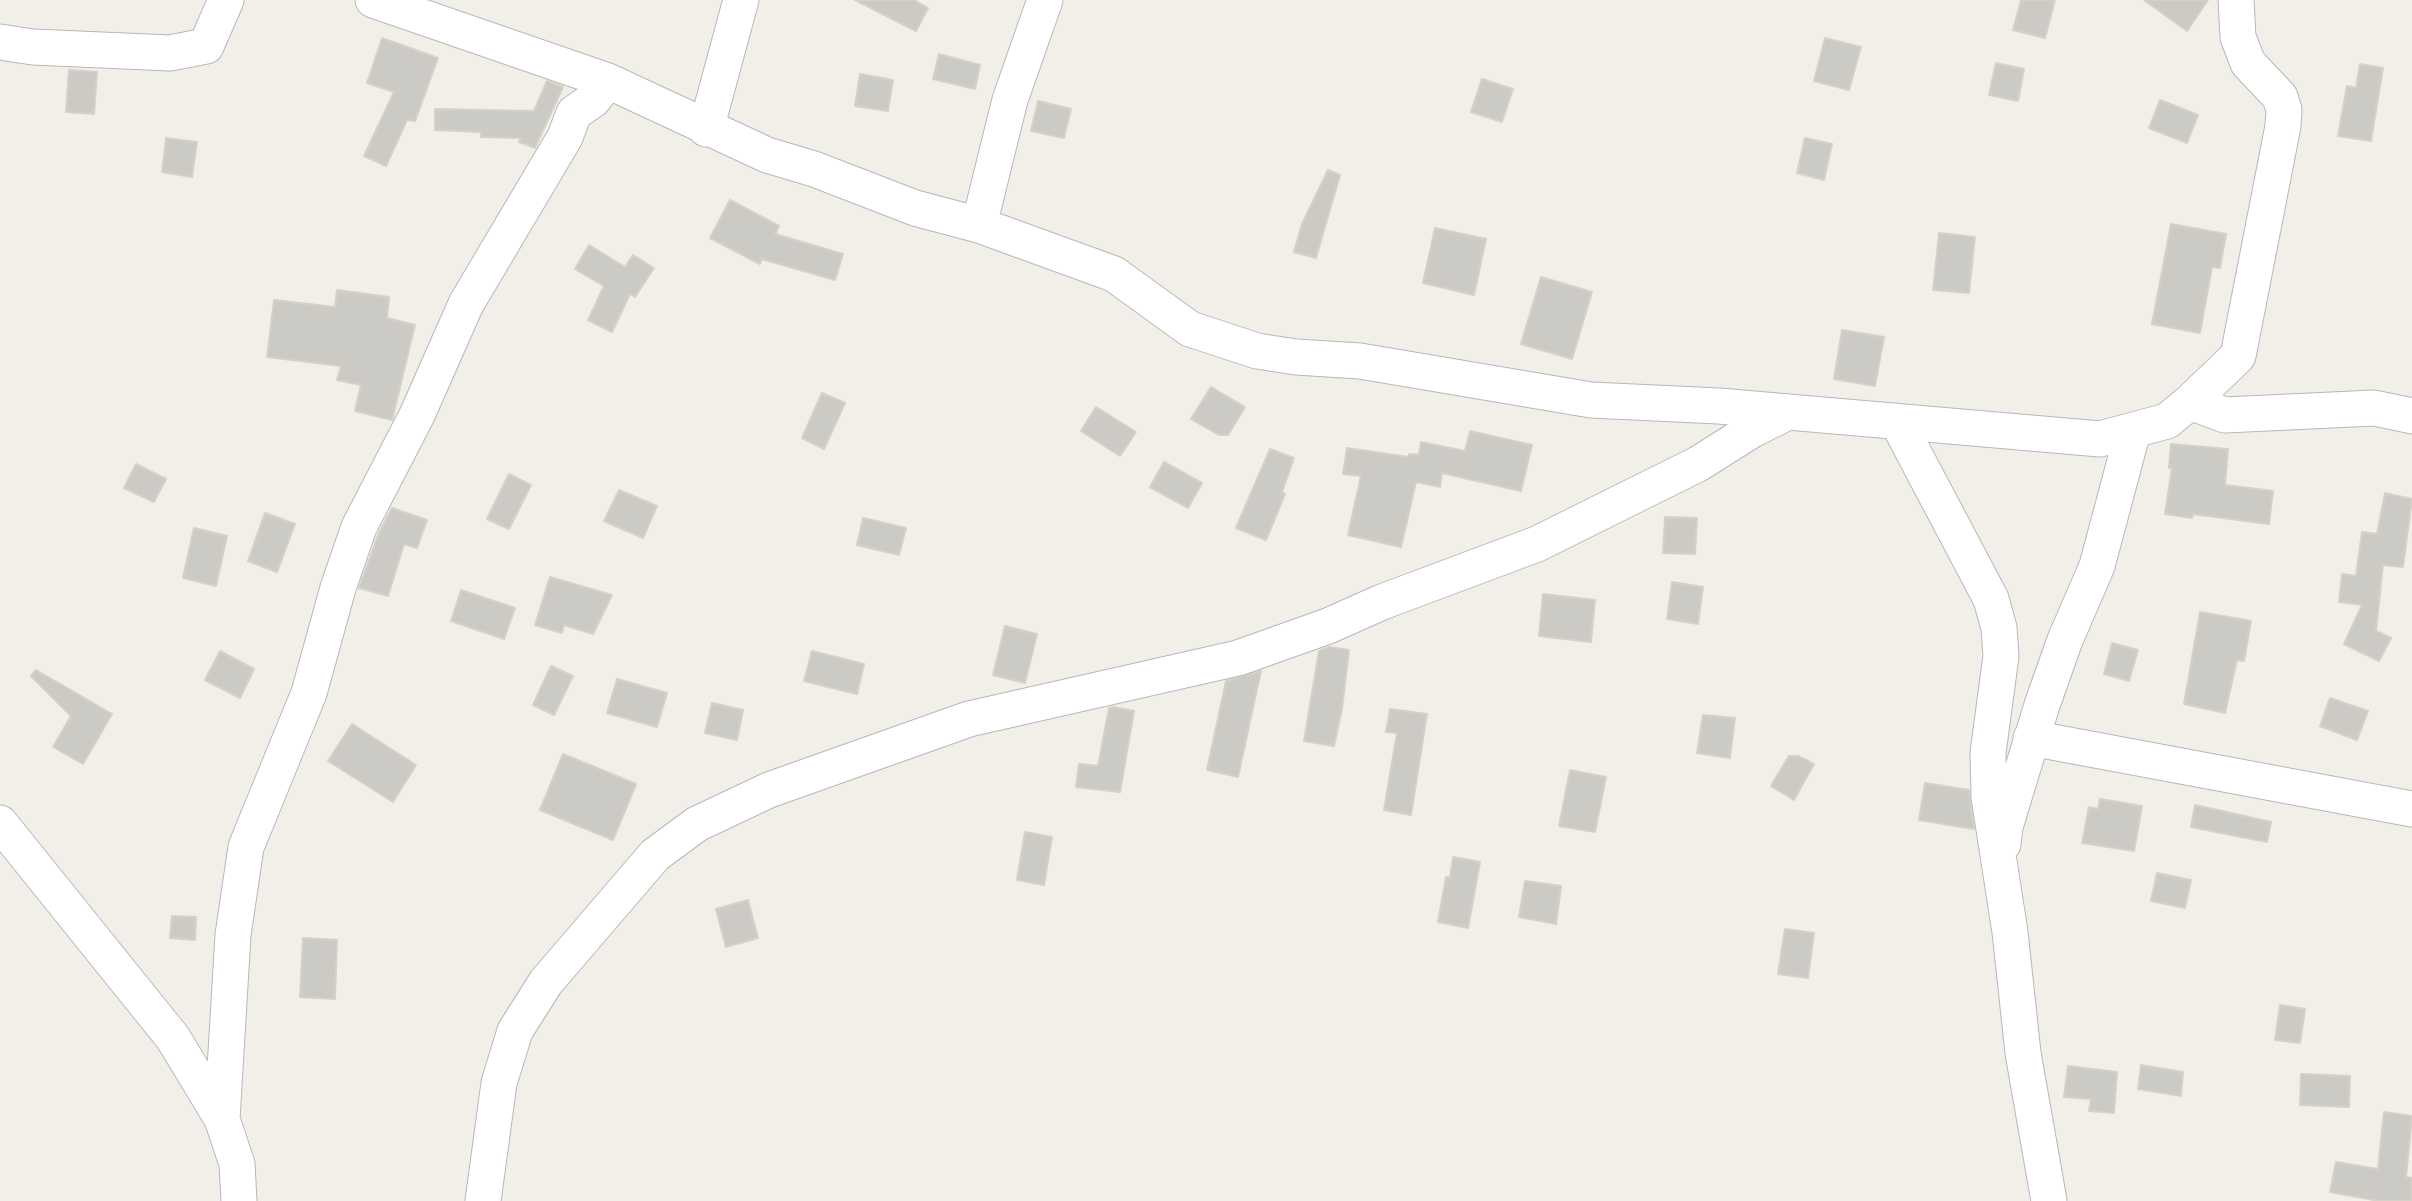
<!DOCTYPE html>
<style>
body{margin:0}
canvas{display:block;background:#f1efe8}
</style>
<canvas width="2412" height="1201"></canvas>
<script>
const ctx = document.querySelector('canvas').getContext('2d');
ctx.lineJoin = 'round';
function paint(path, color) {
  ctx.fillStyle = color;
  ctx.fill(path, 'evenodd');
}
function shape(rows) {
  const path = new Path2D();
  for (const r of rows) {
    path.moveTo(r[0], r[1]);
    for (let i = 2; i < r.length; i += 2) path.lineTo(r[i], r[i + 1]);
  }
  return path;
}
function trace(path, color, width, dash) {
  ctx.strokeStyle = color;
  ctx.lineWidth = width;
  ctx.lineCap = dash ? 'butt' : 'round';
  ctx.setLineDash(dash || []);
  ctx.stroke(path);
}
const building = shape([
 [855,0,914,0,928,8,916,31,855,0],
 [2021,0,2055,0,2045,38,2013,30,2021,0],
 [2144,0,2208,0,2187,31,2144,0],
 [382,38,438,58,415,121,407,120,386,166,364,156,394,92,367,83,382,38],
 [1825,38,1861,47,1849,90,1814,81,1825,38],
 [939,54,980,65,975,89,933,79,939,54],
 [1996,63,2024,69,2018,101,1989,95,1996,63],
 [2360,64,2383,68,2371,141,2338,136,2347,86,2356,88,2360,64],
 [69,70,97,72,94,114,66,112,69,70],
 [860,74,893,80,888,111,855,106,860,74],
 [1482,79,1513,89,1502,122,1471,112,1482,79],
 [547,81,563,87,535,148,519,142,521,138,481,137,481,132,435,130,435,109,534,111,547,81],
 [2160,100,2198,115,2187,143,2149,128,2160,100],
 [1038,101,1071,109,1064,138,1031,131,1038,101],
 [166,138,197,142,192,177,162,172,166,138],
 [1805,138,1832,144,1824,180,1797,173,1805,138],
 [1328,170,1340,175,1316,258,1294,252,1302,224,1328,170],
 [730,200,779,226,775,234,843,254,835,280,762,259,760,264,710,238,730,200],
 [2171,224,2226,234,2220,268,2212,267,2200,333,2152,324,2171,224],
 [1435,228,1486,239,1474,295,1423,283,1435,228],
 [1939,233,1975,237,1969,293,1933,290,1939,233],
 [589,245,625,267,633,255,654,268,635,297,630,294,612,332,588,320,604,286,575,269,589,245],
 [1541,277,1592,292,1572,359,1521,344,1541,277],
 [337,290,389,297,387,318,415,325,392,420,355,411,361,385,337,380,341,366,267,357,274,300,335,307,337,290],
 [1842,330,1884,337,1875,386,1834,379,1842,330],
 [1211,387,1245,407,1228,435,1219,435,1191,419,1211,387],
 [822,393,845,403,824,449,802,438,822,393],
 [1096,407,1136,432,1120,456,1081,431,1096,407],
 [1470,431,1532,445,1521,491,1442,473,1440,487,1416,482,1401,547,1348,535,1361,476,1343,474,1347,448,1408,457,1409,454,1419,455,1421,442,1465,451,1470,431],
 [2171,444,2228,449,2225,485,2273,491,2269,524,2193,514,2192,518,2165,514,2172,468,2169,468,2171,444],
 [1270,449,1294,458,1282,492,1285,494,1266,540,1236,528,1270,449],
 [1164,462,1202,483,1188,508,1150,487,1164,462],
 [136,464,166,479,154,502,124,488,136,464],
 [509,474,531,485,509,529,487,519,509,474],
 [619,490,657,506,643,538,604,521,619,490],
 [2385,493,2412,499,2403,567,2383,565,2376,631,2391,638,2379,661,2344,644,2362,605,2339,602,2342,574,2356,576,2362,532,2377,534,2385,493],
 [392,508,427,520,417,548,404,544,388,596,359,588,378,535,392,508],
 [265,513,295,524,277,572,248,561,265,513],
 [1665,517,1697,518,1695,554,1663,553,1665,517],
 [863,518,906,528,899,555,857,545,863,518],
 [194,528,227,536,216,586,183,578,194,528],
 [550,577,612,595,593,634,564,625,562,633,535,625,550,577],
 [1672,582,1703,587,1698,624,1667,619,1672,582],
 [461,590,515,608,504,639,451,621,461,590],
 [1543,594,1595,600,1591,642,1539,636,1543,594],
 [2200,612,2251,621,2244,661,2237,660,2225,713,2184,704,2200,612],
 [1005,626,1037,634,1025,683,993,675,1005,626],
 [2112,643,2138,650,2129,681,2104,674,2112,643],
 [1329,647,1349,650,1342,709,1334,746,1304,741,1319,651,1329,647],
 [220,651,254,669,240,698,205,680,220,651],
 [812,651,864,664,857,694,804,681,812,651],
 [551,666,573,676,554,715,533,705,551,666],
 [36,670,112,714,83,764,53,747,71,716,31,676,36,670],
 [1261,671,1238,777,1207,770,1226,681,1261,671],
 [617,679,667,693,657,727,607,713,617,679],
 [2330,698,2368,711,2357,740,2320,726,2330,698],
 [712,703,743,710,737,740,705,733,712,703],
 [1114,707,1134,711,1120,792,1076,787,1079,764,1098,766,1109,708,1114,707],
 [1390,709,1427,714,1411,815,1384,810,1397,733,1386,732,1390,709],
 [1703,715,1735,718,1730,758,1697,753,1703,715],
 [352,724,416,765,393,802,328,761,352,724],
 [563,754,636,784,613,840,540,810,563,754],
 [1789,756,1798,756,1814,764,1794,800,1771,786,1789,756],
 [1570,770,1606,777,1595,832,1559,826,1570,770],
 [1925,783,1969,790,1974,829,1919,820,1925,783],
 [2100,799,2142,806,2134,851,2082,843,2089,807,2098,809,2100,799],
 [2195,805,2271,822,2267,842,2191,827,2195,805],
 [1025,832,1052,837,1044,885,1017,880,1025,832],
 [1453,857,1480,862,1468,928,1438,922,1446,877,1450,878,1453,857],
 [2157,873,2191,880,2185,908,2151,901,2157,873],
 [1525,881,1561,886,1556,924,1519,917,1525,881],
 [748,900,758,938,726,947,716,909,748,900],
 [172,916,196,917,195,940,170,938,172,916],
 [1785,929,1814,933,1808,978,1778,974,1785,929],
 [303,938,337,940,335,999,300,997,303,938],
 [2280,1005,2305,1009,2300,1043,2275,1040,2280,1005],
 [2141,1065,2183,1072,2181,1096,2138,1089,2141,1065],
 [2068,1066,2117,1072,2114,1113,2089,1111,2091,1099,2064,1097,2068,1066],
 [2301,1074,2350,1076,2349,1107,2300,1105,2301,1074],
 [2384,1112,2412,1116,2406,1177,2412,1178,2412,1201,2379,1201,2330,1192,2336,1162,2378,1169,2384,1112]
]);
paint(building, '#cccac5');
trace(building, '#d6d1c6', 2);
const street = shape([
 [373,0,608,81,767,155,814,169,915,208,979,225,1114,274,1190,329,1257,351,1296,357,1360,361,1591,400,1719,406,2100,439,2167,421,2190,402,2225,415,2374,408,2412,416],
 [0,42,33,47,170,53,206,46,226,0],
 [706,129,741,0],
 [979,225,1010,100,1045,0],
 [2190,402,2238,356,2283,126,2284,110,2280,97,2248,63,2238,37,2236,0],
 [1898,423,1991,599,1999,628,2001,656,1988,753,1989,797,2010,932,2023,1053,2049,1201],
 [2031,738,2412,809],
 [0,823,173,1038,222,1119,237,1164,239,1201],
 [2003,844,2005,827,2042,705,2065,640,2097,566,2133,431],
 [222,1119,233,935,246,847,309,693,338,588,359,527,417,415,466,304,565,137,574,113,593,100,608,81],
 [483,1201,499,1083,515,1031,546,982,655,855,697,824,769,790,969,719,1238,658,1328,626,1382,602,1537,544,1698,464,1752,430,1788,412]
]);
trace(street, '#b5b8bc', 37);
trace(street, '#fff', 35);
</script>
